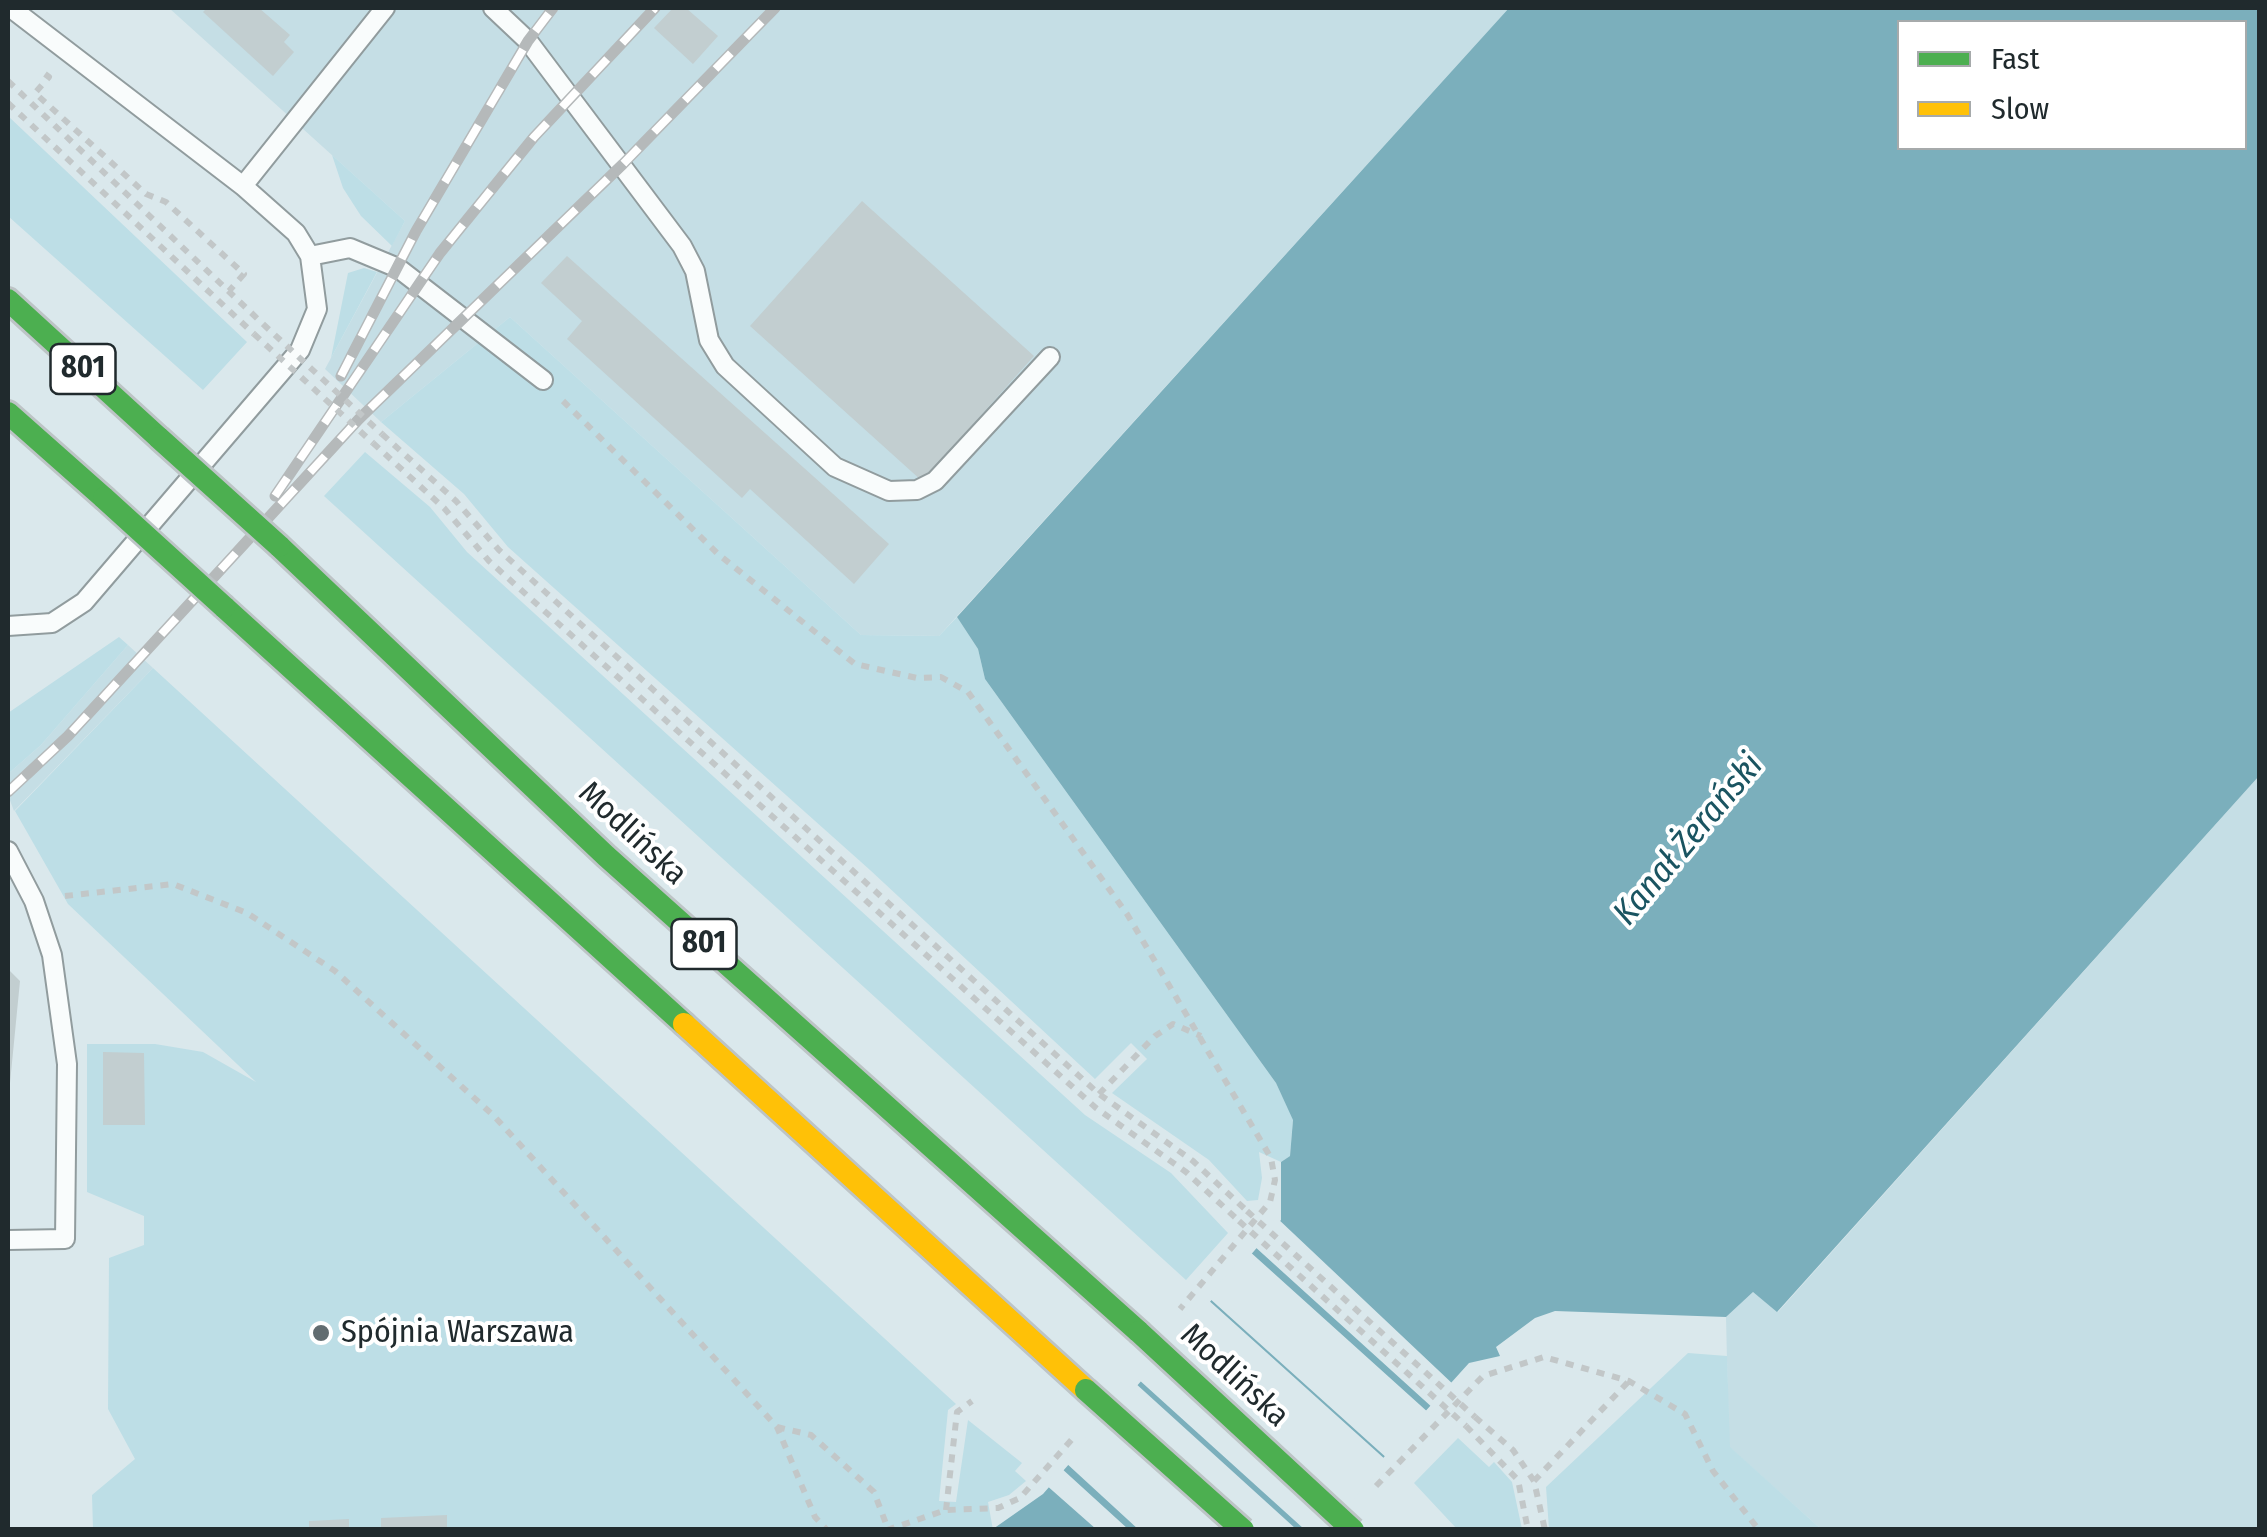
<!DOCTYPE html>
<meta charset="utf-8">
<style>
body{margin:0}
#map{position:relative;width:2267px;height:1537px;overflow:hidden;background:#dae8ec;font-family:"Fira Sans Condensed",sans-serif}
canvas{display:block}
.frame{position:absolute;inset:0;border:10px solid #202a2d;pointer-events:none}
.legend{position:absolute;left:1897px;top:20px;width:350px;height:130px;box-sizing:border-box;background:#fff;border:2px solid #a6aaab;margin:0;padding:12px 18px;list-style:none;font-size:30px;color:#202a2d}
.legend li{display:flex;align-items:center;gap:20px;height:50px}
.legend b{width:50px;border:2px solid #a6aaab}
</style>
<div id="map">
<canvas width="2267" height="1537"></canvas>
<div class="frame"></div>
<ul class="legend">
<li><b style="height:12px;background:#4caf50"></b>Fast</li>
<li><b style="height:12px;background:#ffc107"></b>Slow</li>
</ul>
</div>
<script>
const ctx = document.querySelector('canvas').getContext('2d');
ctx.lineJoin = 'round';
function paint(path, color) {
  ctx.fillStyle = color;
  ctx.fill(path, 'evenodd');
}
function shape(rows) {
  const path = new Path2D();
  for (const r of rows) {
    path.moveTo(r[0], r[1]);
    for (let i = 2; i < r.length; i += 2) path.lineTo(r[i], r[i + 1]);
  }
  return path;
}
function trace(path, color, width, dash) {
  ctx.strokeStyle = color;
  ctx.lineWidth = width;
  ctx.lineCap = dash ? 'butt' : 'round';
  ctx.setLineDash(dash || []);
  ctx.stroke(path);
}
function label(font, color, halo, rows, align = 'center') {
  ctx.font = font + ' "Fira Sans Condensed",sans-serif';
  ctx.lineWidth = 8;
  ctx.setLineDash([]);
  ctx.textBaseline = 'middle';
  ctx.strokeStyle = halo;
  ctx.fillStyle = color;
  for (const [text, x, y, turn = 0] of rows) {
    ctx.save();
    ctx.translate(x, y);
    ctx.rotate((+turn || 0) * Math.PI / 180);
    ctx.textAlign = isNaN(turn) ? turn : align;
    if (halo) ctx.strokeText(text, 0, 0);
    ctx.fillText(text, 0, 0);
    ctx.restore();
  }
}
paint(shape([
 [169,8,1509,8,939,636,861,635,510,317,381,422,325,369,405,221],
 [128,645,153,668,14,811,8,795,8,774,41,745],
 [2259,776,2259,1529,1821,1529,1729,1447,1726,1317,1753,1292,1778,1312]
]), '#c5dee5');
paint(shape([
 [8,116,247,342,203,390,8,216],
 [332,155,405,221,392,246,361,216,343,188],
 [364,268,377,272,331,358,348,273],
 [510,317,861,635,939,636,957,617,978,649,985,679,1276,1083,1293,1119,1290,1156,1281,1162,1259,1152,1262,1178,1258,1200,1247,1201,1209,1160,1112,1093,1147,1059,1131,1043,1095,1079,870,870,508,547,464,494,381,422],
 [365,452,430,507,467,552,1085,1115,1171,1173,1228,1233,1186,1280,324,496],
 [119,637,128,645,41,745,8,774,8,713],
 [153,668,956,1404,948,1410,939,1501,956,1502,968,1420,1022,1463,1015,1471,1026,1481,1009,1495,988,1502,993,1530,93,1529,92,1495,135,1459,108,1409,109,1258,144,1245,144,1216,87,1192,87,1044,155,1044,203,1052,256,1082,68,904,15,811],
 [1688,1353,1727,1356,1730,1447,1821,1529,1549,1529,1546,1487],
 [1458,1438,1489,1467,1494,1462,1512,1482,1522,1529,1457,1529,1414,1483]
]), '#bddee6');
paint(shape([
 [1509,8,2259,8,2259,776,1777,1312,1753,1292,1726,1317,1555,1311,1535,1318,1496,1347,1500,1356,1469,1363,1319,1529,993,1529,1043,1494,1281,1220,1281,1162,1290,1156,1293,1120,1276,1083,985,679,978,649,957,617],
 [1900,22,2244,22,2244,148,1900,148]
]), '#7bafbc');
paint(shape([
 [1276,1217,1455,1386,1434,1409,1253,1245],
 [1248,1250,1430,1414,1389,1460,1208,1297],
 [1206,1298,1387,1461,1326,1530,1304,1529,1137,1378],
 [1134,1382,1296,1529,1139,1530,1065,1462],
 [1060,1467,1128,1529,1096,1529,1045,1484]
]), '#dae8ec');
paint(shape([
 [207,8,259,8,290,35,284,42,294,52,273,76,203,12],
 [673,8,686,8,718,36,693,64,654,28],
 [862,201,1034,356,922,481,750,326],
 [567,256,889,544,854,584,750,489,742,498,567,339,582,321,541,283],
 [8,969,20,981,10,1083,8,1083],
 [103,1052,144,1053,145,1125,103,1125],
 [447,1515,447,1530,381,1530,381,1518],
 [349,1519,349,1530,309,1530,309,1521]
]), '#c2ced0');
const lane = shape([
 [493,8,528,41,682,246,695,271,709,340,725,366,835,467,889,491,917,490,935,481,1050,357],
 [243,186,385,8],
 [310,256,350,248,398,268,543,380],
 [8,626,52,623,84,602,300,350,317,309,310,256,296,233,243,186,11,8],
 [8,851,34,901,52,955,67,1064,65,1239,8,1240]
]);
const fast = shape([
 [8,300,159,438],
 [8,413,104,498],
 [279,546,606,856,1139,1332],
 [224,607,684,1024]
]);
const slow = shape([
 [684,1024,1086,1390]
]);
trace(lane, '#919c9e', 22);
trace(fast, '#bdc4c6', 28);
trace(slow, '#bdc4c6', 28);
trace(shape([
 [45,74,49,77,35,93,146,194,166,202,244,274,229,291],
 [8,81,263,324],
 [8,103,254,334],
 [563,401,718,554,855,664,917,678,941,677,968,692,1127,914,1271,1158,1275,1180,1270,1202,1180,1309],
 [382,434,456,501,499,550,1099,1094,1193,1161,1247,1211],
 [373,443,444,508,489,561,1096,1108,1186,1172,1239,1221],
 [65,896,173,884,247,913,335,971,494,1116,777,1427,815,1517,827,1530],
 [1099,1094,1155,1036,1173,1024,1201,1036],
 [1475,1417,1513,1450,1534,1481,1545,1530],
 [1466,1426,1518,1480,1528,1530],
 [777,1427,811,1435,874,1492,888,1529],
 [1534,1481,1629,1381],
 [1376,1486,1483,1376,1544,1357,1629,1381,1685,1414,1713,1471,1759,1530],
 [946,1510,957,1412,972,1401],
 [887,1530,946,1510,998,1508,1020,1498,1073,1438]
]), '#c2c7c8', 6, [8, 8]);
trace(lane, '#f9fcfc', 18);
trace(fast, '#4caf50', 22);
trace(slow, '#ffc107', 22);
const rail = shape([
 [341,376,416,231,528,41,553,8],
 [275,496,440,253,534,137,655,8],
 [8,792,68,736,359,419,623,164,775,8]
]);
trace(rail, '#b5b9ba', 11);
trace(rail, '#fff', 8, [22]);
const fastBridge = shape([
 [159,438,279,546],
 [104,498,224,607],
 [1139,1332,1353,1530],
 [1086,1390,1243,1530]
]);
trace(fastBridge, '#bdc4c6', 28, []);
trace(shape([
 [263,324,382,434],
 [254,334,373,443],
 [1247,1211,1475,1417],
 [1239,1221,1466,1426]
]), '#c2c7c8', 6, [8, 8]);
trace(fastBridge, '#4caf50', 22);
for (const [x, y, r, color] of [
 [321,1333,10,"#616c70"]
]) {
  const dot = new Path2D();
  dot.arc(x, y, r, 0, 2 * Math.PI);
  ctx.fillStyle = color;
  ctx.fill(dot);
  trace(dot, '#fff', 4);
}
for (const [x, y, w] of [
 [83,369,65],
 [704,944,65]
]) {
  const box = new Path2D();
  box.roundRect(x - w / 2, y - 25, w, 50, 8);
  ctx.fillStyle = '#fff';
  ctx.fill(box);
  trace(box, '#202a2d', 2.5);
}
label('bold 30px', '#202a2d', null, [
 ["801",83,369],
 ["801",704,944]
]);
label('32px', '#202a2d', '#fff', [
 ["Modlińska",632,834,43],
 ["Modlińska",1234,1376,43]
]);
label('32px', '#202a2d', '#fff', [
 ["Spójnia Warszawa",341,1333]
], 'left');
label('italic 35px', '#1a5461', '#fff', [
 ["Kanał Żerański",1689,840,-50]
]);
</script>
